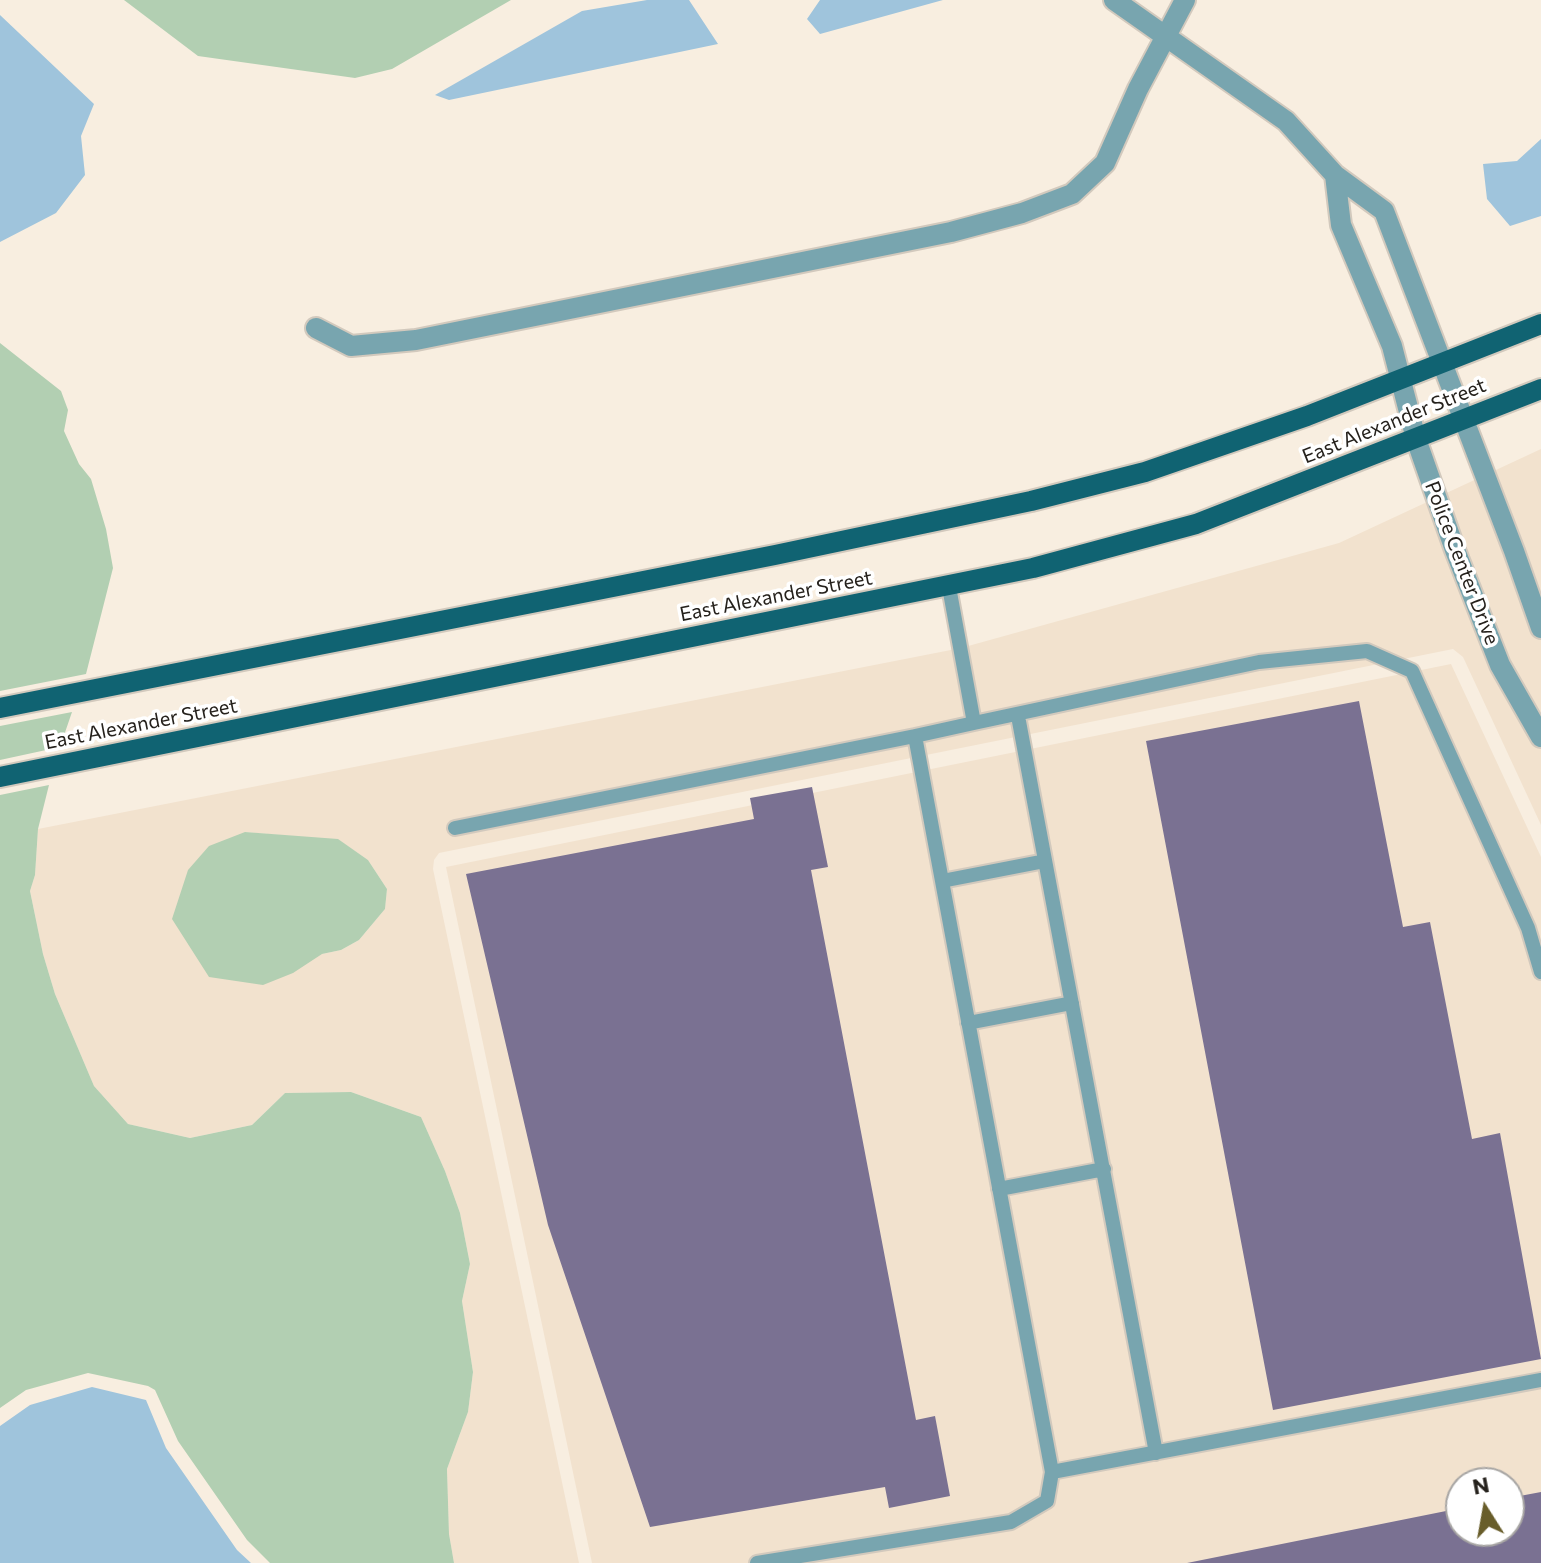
<!DOCTYPE html>
<style>
body{margin:0}
#map{position:relative;width:1541px;height:1563px;overflow:hidden;background:#f8eee0;font-family:Commissioner,sans-serif}
canvas{display:block}
.north{position:absolute;left:1445px;top:1467px;width:80px;height:80px;box-sizing:border-box;background:#fff;border:2px solid #a8a6a4;border-radius:50%;rotate:349deg;font-size:22px;font-weight:700;line-height:32px;text-align:center;color:#25211c}
.north::after{content:'';display:block;margin:auto;width:28px;height:36px;background:#685d2a;clip-path:polygon(50% 0,100% 100%,50% 72%,0 100%)}
</style>
<div id="map">
<canvas width="1541" height="1563"></canvas>
<div class="north">N</div>
</div>
<script>
const ctx = document.querySelector('canvas').getContext('2d');
ctx.lineJoin = 'round';
function paint(path, color) {
  ctx.fillStyle = color;
  ctx.fill(path, 'evenodd');
}
function shape(rows) {
  const path = new Path2D();
  for (const r of rows) {
    path.moveTo(r[0], r[1]);
    for (let i = 2; i < r.length; i += 2) path.lineTo(r[i], r[i + 1]);
  }
  return path;
}
function trace(path, color, width, dash) {
  ctx.strokeStyle = color;
  ctx.lineWidth = width;
  ctx.lineCap = dash ? 'butt' : 'round';
  ctx.setLineDash(dash || []);
  ctx.stroke(path);
}
function label(font, color, halo, rows, align = 'center') {
  ctx.font = font + ' Commissioner,sans-serif';
  ctx.lineWidth = 7;
  ctx.setLineDash([]);
  ctx.textBaseline = 'middle';
  ctx.strokeStyle = halo;
  ctx.fillStyle = color;
  for (const [text, x, y, turn = 0] of rows) {
    ctx.save();
    ctx.translate(x, y);
    ctx.rotate((+turn || 0) * Math.PI / 180);
    ctx.textAlign = isNaN(turn) ? turn : align;
    if (halo) ctx.strokeText(text, 0, 0);
    ctx.fillText(text, 0, 0);
    ctx.restore();
  }
}
paint(shape([
 [1541,449,1541,825,1463,657,1453,649,439,853,434,860,433,869,579,1563,454,1563,449,1534,447,1469,468,1412,473,1372,462,1301,470,1264,460,1213,445,1171,421,1117,351,1092,285,1093,252,1125,190,1138,128,1124,94,1086,55,994,43,954,30,891,35,875,38,829,961,648,1339,543],
 [245,832,338,840,368,860,387,889,385,909,359,940,341,950,322,954],
 [1451,664,1541,857,1541,1563,592,1563,446,867],
 [1461,1483,1509,1483,1509,1531,1461,1531]
]), '#f2e2ce');
paint(shape([
 [124,0,511,0,392,69,355,78,198,56],
 [0,343,61,391,68,410,64,431,79,464,91,479,106,529,113,568,86,674,0,691],
 [72,712,60,747,0,760,0,726],
 [49,785,38,829,35,875,30,891,43,954,55,994,94,1086,128,1124,190,1138,252,1125,285,1093,351,1092,421,1117,445,1171,460,1213,470,1264,462,1301,473,1372,468,1412,447,1469,449,1534,454,1563,270,1563,247,1540,178,1441,155,1390,148,1386,88,1373,26,1390,0,1408,0,795],
 [245,832,338,839,368,860,387,889,385,909,359,940,341,950,322,954,293,973,263,985,209,977,172,919,188,870,209,846]
]), '#b2cfb2');
paint(shape([
 [647,0,689,0,718,44,449,100,435,95,582,11],
 [820,0,943,0,820,34,807,19],
 [0,15,94,104,81,136,85,175,56,213,0,242],
 [1541,139,1541,216,1510,226,1487,199,1483,164,1517,161],
 [92,1387,146,1400,166,1448,237,1550,251,1563,0,1563,0,1426,30,1405]
]), '#9fc4dc');
paint(shape([
 [1359,701,1403,927,1430,922,1472,1139,1500,1133,1541,1359,1273,1410,1146,741],
 [812,787,828,867,811,870,916,1420,935,1416,950,1496,889,1508,885,1487,650,1527,548,1225,466,874,754,819,750,798],
 [1541,1492,1541,1563,1187,1563,1461,1508,1461,1531,1509,1531,1509,1498]
]), '#7a7192');
const lane = shape([
 [949,587,974,723,915,736,1052,1472,1541,1380],
 [1018,716,1156,1453],
 [974,723,1259,662,1367,651,1412,671,1528,928,1541,972],
 [455,828,915,736],
 [942,881,1045,861],
 [968,1023,1072,1003],
 [999,1189,1104,1169],
 [757,1563,1011,1522,1047,1501,1052,1472]
]);
const street = shape([
 [1114,0,1286,121,1335,175,1384,211,1514,551,1541,628],
 [1335,175,1341,225,1392,346,1416,439,1455,550,1500,665,1541,737],
 [316,328,351,346,416,340,951,232,1022,213,1072,194,1105,163,1138,89,1185,0]
]);
const primary = shape([
 [0,708,775,555,1031,501,1145,472,1307,416,1541,324],
 [0,777,1033,568,1196,524,1541,389]
]);
trace(lane, '#d2c9bd', 18);
trace(street, '#d2c9bd', 24);
trace(primary, '#d2c9bd', 24);
trace(lane, '#78a5af', 14);
trace(street, '#78a5af', 20);
trace(primary, '#106372', 20);
label('20px', '#25211c', '#fff', [
 ["East Alexander Street",1394,421,-22],
 ["Police Center Drive",1462,563,69],
 ["East Alexander Street",776,596,-11],
 ["East Alexander Street",141,724,-11]
]);
</script>
